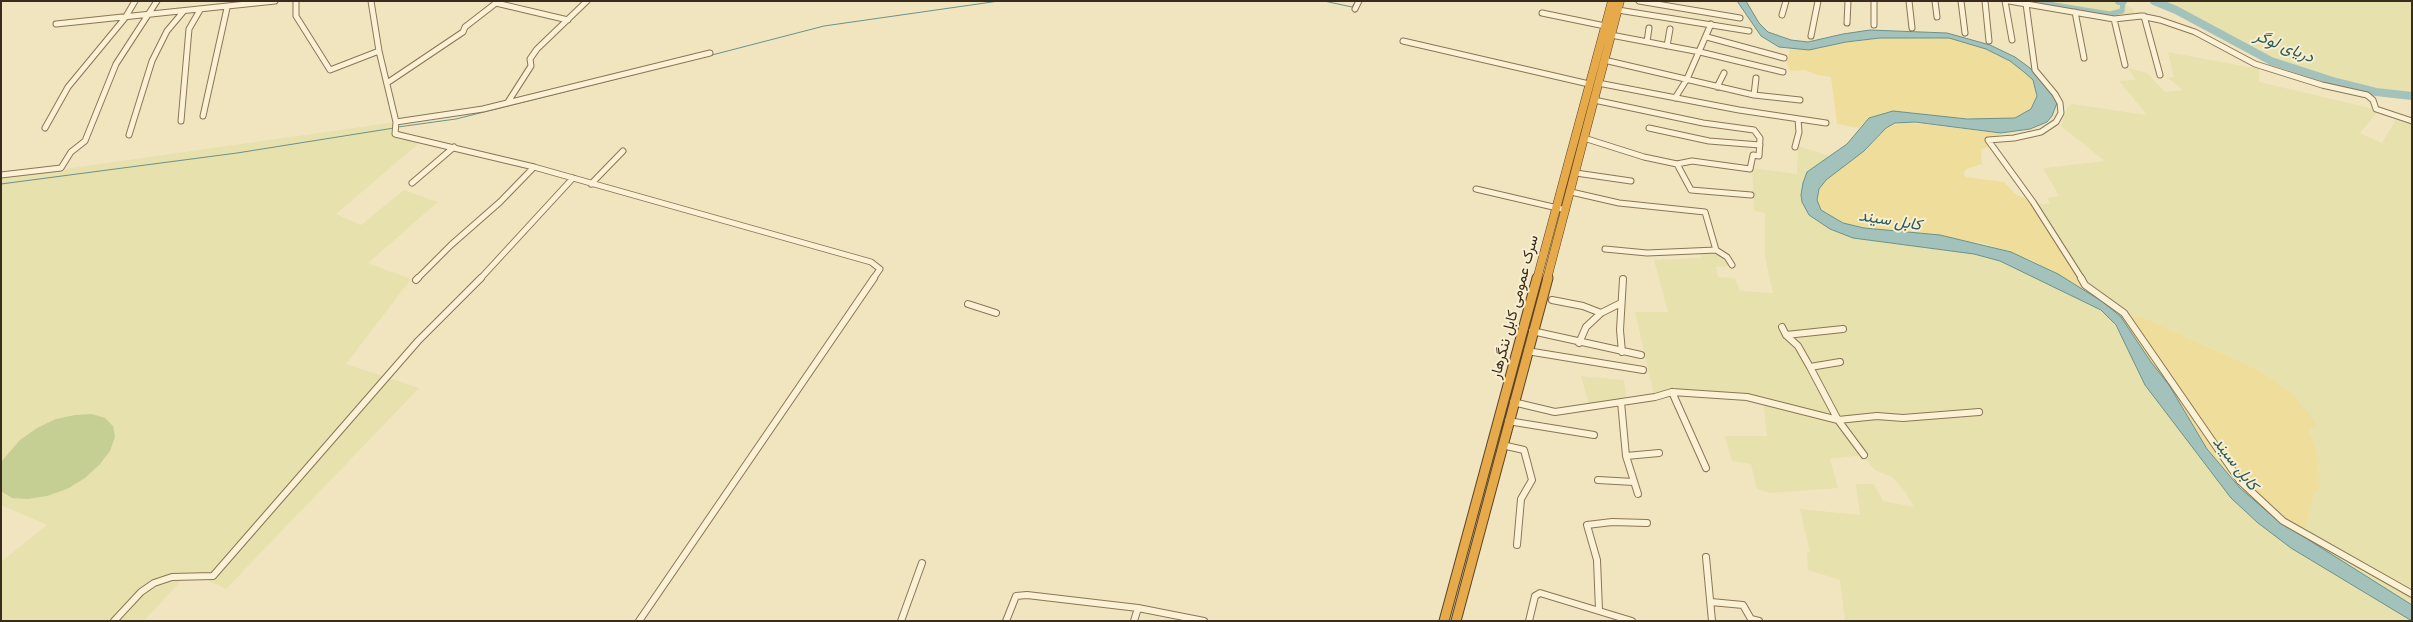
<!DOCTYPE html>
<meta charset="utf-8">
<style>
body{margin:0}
#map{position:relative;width:2413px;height:622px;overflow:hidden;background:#f1e5c0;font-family:"Times New Roman",serif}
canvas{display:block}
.frame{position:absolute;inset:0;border:2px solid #3a2c1c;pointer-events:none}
</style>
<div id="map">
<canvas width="2413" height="622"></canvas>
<div class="frame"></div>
</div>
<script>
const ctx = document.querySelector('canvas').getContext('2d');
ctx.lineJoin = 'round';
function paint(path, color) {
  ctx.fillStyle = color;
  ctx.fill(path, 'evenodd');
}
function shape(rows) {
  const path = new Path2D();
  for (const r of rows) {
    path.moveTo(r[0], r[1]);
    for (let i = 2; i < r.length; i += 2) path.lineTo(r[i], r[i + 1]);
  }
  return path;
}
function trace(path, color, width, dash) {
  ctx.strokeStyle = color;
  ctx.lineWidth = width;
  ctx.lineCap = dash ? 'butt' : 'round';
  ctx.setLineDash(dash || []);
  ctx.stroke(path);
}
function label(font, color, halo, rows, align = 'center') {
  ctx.font = font + ' "Times New Roman",Vazirmatn,serif';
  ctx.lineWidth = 4;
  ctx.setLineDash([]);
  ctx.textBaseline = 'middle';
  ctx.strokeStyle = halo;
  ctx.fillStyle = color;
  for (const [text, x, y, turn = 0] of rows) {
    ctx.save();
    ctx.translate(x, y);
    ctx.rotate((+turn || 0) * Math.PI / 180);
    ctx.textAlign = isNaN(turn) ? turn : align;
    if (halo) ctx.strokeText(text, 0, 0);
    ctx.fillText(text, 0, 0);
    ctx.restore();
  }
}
paint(shape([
 [2009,1,2123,1,2123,4,2132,8,2136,16,2126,19],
 [2154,1,2412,1,2412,96,2376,92,2336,82,2271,61,2176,10],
 [2168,52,2259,69,2259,82,2379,110,2360,133,2382,143,2398,116,2412,121,2412,605,2303,538,2314,493,2319,489,2318,455,2309,427,2292,394,2259,370,2140,316,2121,317,2082,288,2087,284,2037,204,2050,204,2047,198,2059,196,2044,170,2045,168,2105,161,2061,126,2067,108,2072,104,2147,115,2119,81,2136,80,2128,68,2147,73,2165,92,2183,90,2168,78,2174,77],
 [396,122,395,134,424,139,336,214,361,225,404,190,438,202,368,263,411,279,346,364,419,388,226,589,189,572,144,621,1,621,1,562,47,525,1,505,1,178],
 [1798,146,1830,156,1807,172,1809,215,1830,229,1853,238,1974,254,2000,261,2074,296,2107,314,2126,344,2145,385,2231,498,2258,523,2292,548,2411,621,1845,621,1840,580,1808,570,1807,553,1810,552,1800,509,1860,515,1856,484,1874,484,1883,501,1914,507,1904,490,1892,477,1875,470,1862,455,1830,459,1838,488,1770,493,1757,489,1751,464,1732,461,1725,436,1767,436,1763,398,1670,392,1654,395,1635,312,1668,312,1654,260,1701,258,1700,249,1719,248,1730,255,1733,266,1716,267,1718,277,1735,278,1740,291,1773,293,1765,257,1765,213,1754,211,1752,168,1797,174],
 [1581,376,1624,380,1627,399,1589,405]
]), '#e7e1ad');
paint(shape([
 [92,414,105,418,113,426,115,437,110,451,100,464,85,478,67,489,47,496,28,499,12,498,1,491,1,462,20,440,37,428,56,419,75,415]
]), '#c5cf93');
paint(shape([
 [1938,37,1957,39,1986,49,2010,61,2024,72,2033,80,2037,96,2031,109,2015,118,2003,120,1944,117,1907,112,1862,124,1859,128,1837,124,1831,77,1817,75,1805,70,1790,71,1787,63,1790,49,1816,49,1846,42,1880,38],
 [1904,122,2001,133,1986,148,1981,149,1982,164,1966,169,1964,172,1965,177,2004,182,2015,194,2037,204,2087,284,2082,288,2031,260,1986,244,1917,233,1864,228,1843,223,1821,210,1817,200,1819,189,1826,180,1864,151,1886,128],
 [2140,316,2259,370,2292,394,2315,422,2316,426,2309,428,2318,455,2319,489,2314,493,2303,538,2251,499,2207,449,2169,385,2151,362,2121,317]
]), '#efdd9b');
const water = shape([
 [1737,1,1746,1,1759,23,1768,32,1791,40,1808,42,1843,34,1870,30,1947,33,1990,45,2015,57,2030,68,2055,98,2057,103,2052,116,2047,122,2030,129,2001,133,1915,122,1895,123,1886,128,1864,151,1826,180,1819,189,1817,200,1821,210,1843,223,1864,228,1940,235,2011,252,2058,274,2103,302,2121,317,2151,362,2169,385,2207,449,2240,488,2277,520,2412,605,2412,621,2291,548,2258,523,2231,498,2145,385,2116,325,2101,310,2000,261,1974,254,1853,238,1830,229,1809,215,1802,202,1801,195,1803,183,1807,172,1847,144,1869,118,1893,111,1967,119,2015,118,2031,109,2037,96,2033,80,2024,72,2010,61,1986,49,1949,38,1880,38,1846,42,1809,50,1779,47,1761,36,1737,1]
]);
paint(water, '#a3c2bb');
trace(water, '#6a9189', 1);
trace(shape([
 [1324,1,1352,7,1356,1],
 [712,55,824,26,999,1],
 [398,127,456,119,640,73],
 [1,184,237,153,394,128]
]), '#6a9189', 1);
trace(shape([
 [2030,1,2110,14,2122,11,2123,2]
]), '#a3c2bb', 5);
trace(shape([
 [2119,1,2123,1],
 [2154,1,2176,10,2271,61,2336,82,2376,92,2412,96]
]), '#a3c2bb', 8);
const minorFar1 = shape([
 [296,1,296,16,330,70,379,51],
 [371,1,379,51,396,122,395,134,534,167,871,262,880,269,873,279],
 [1639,1,1740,18],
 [1874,1,1874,25],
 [1909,1,1912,28],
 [1935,1,1937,17],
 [1961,1,1965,33],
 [1985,1,1989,41],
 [2005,1,2012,40],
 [2009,1,2114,19,2141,16,2160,20,2195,32,2255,64,2322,85,2367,95,2373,100,2376,109,2412,121],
 [2026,4,2035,70,2055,94,2060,103,2061,113,2056,122,2041,132,2014,138,1988,140,2033,202,2082,279],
 [1355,9,1359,1],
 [1618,10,1749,31],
 [2075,12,2084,58],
 [1542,13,1605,26],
 [1782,15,1786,1],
 [2144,16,2160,75],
 [2114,19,2125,65],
 [1847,23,1848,1],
 [56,24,275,1],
 [1611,35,1700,52,1783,72],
 [1811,36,1818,1],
 [1707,37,1784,58],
 [1403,41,1589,84],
 [1647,42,1649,28],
 [1667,46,1670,29],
 [1604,60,1754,95,1800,100],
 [387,83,463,32,465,27,496,3,568,20],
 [1598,83,1739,110,1826,123],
 [1717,87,1724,73],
 [1754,95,1756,78],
 [1675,98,1687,79,1711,24],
 [508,102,531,66,530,59,537,49,587,1],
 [203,116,227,8],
 [181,121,189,29,200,10],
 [396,122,483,109,710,53],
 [45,128,68,87,125,18,135,1],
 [1649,128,1709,141,1760,145],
 [129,135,152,61,167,31,183,12],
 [1584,138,1644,157,1677,164,1692,161,1750,169,1753,155,1759,156,1760,138,1754,130,1703,123,1594,100],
 [1795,147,1799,132,1798,119],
 [1677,164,1691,190,1751,195],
 [1576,173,1631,181],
 [1,175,61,168,71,152,85,141,116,64,157,1],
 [412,183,454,147],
 [591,184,623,151],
 [1476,189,1566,210],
 [1571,192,1619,203,1705,212,1716,250],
 [1605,249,1647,253,1716,250,1727,257,1732,265],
 [417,279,451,245,500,202,534,167],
 [480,279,573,178]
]);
const minor = shape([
 [2081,278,2085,285,2124,313,2240,481,2283,521,2412,594],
 [416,280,418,278],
 [1552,300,1583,306,1601,313],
 [968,304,996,313],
 [1782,327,1786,335,1798,346,1810,367],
 [1532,331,1641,355],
 [1786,335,1843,329],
 [1579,343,1586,327,1601,313,1621,303],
 [1527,351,1643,370],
 [1622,352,1620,330,1623,279],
 [1840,362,1810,367,1838,420,1864,455],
 [1672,392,1706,468],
 [1513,402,1555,412,1655,397,1672,392,1747,397,1838,420,1877,416,1903,418,1979,412],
 [1621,402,1626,456,1638,494],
 [1508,421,1594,435],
 [1502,445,1524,450,1532,480,1521,499,1517,545],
 [1626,456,1659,453],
 [1598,480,1634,482],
 [1706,557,1712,621],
 [1711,602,1743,605,1751,619,1759,621],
 [1599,610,1597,560,1587,525,1612,522,1647,523],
 [114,621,141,592,154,583,172,577,213,576,418,341,481,278],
 [639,621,874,278],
 [901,621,922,563],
 [1006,621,1016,596,1027,595,1138,608,1204,621],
 [1134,621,1138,608],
 [1529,621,1535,596,1540,593,1632,621]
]);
const highwayFar1 = shape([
 [1537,279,1612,1],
 [1547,279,1620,1]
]);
const highway = shape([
 [1444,621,1537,278],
 [1456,621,1548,278]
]);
trace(minorFar1, '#8b7557', 7);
trace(minor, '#8b7557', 8);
trace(highwayFar1, '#58432b', 9);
trace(highway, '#58432b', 11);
trace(minorFar1, '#fbf1d4', 5);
trace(minor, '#fbf1d4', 6);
trace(highwayFar1, '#e6aa4a', 8);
trace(highway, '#e6aa4a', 9);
label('15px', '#3a2c1c', '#f8eed0', [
 ["سرک عمومی کابل ننگرهار",1515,307,-75]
]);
label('italic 16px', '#2a5a5a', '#f8eed0', [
 ["دریای لوگر",2284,47,22],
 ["کابل سيند",1890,221,9],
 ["کابل سيند",2235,464,52]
]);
</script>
